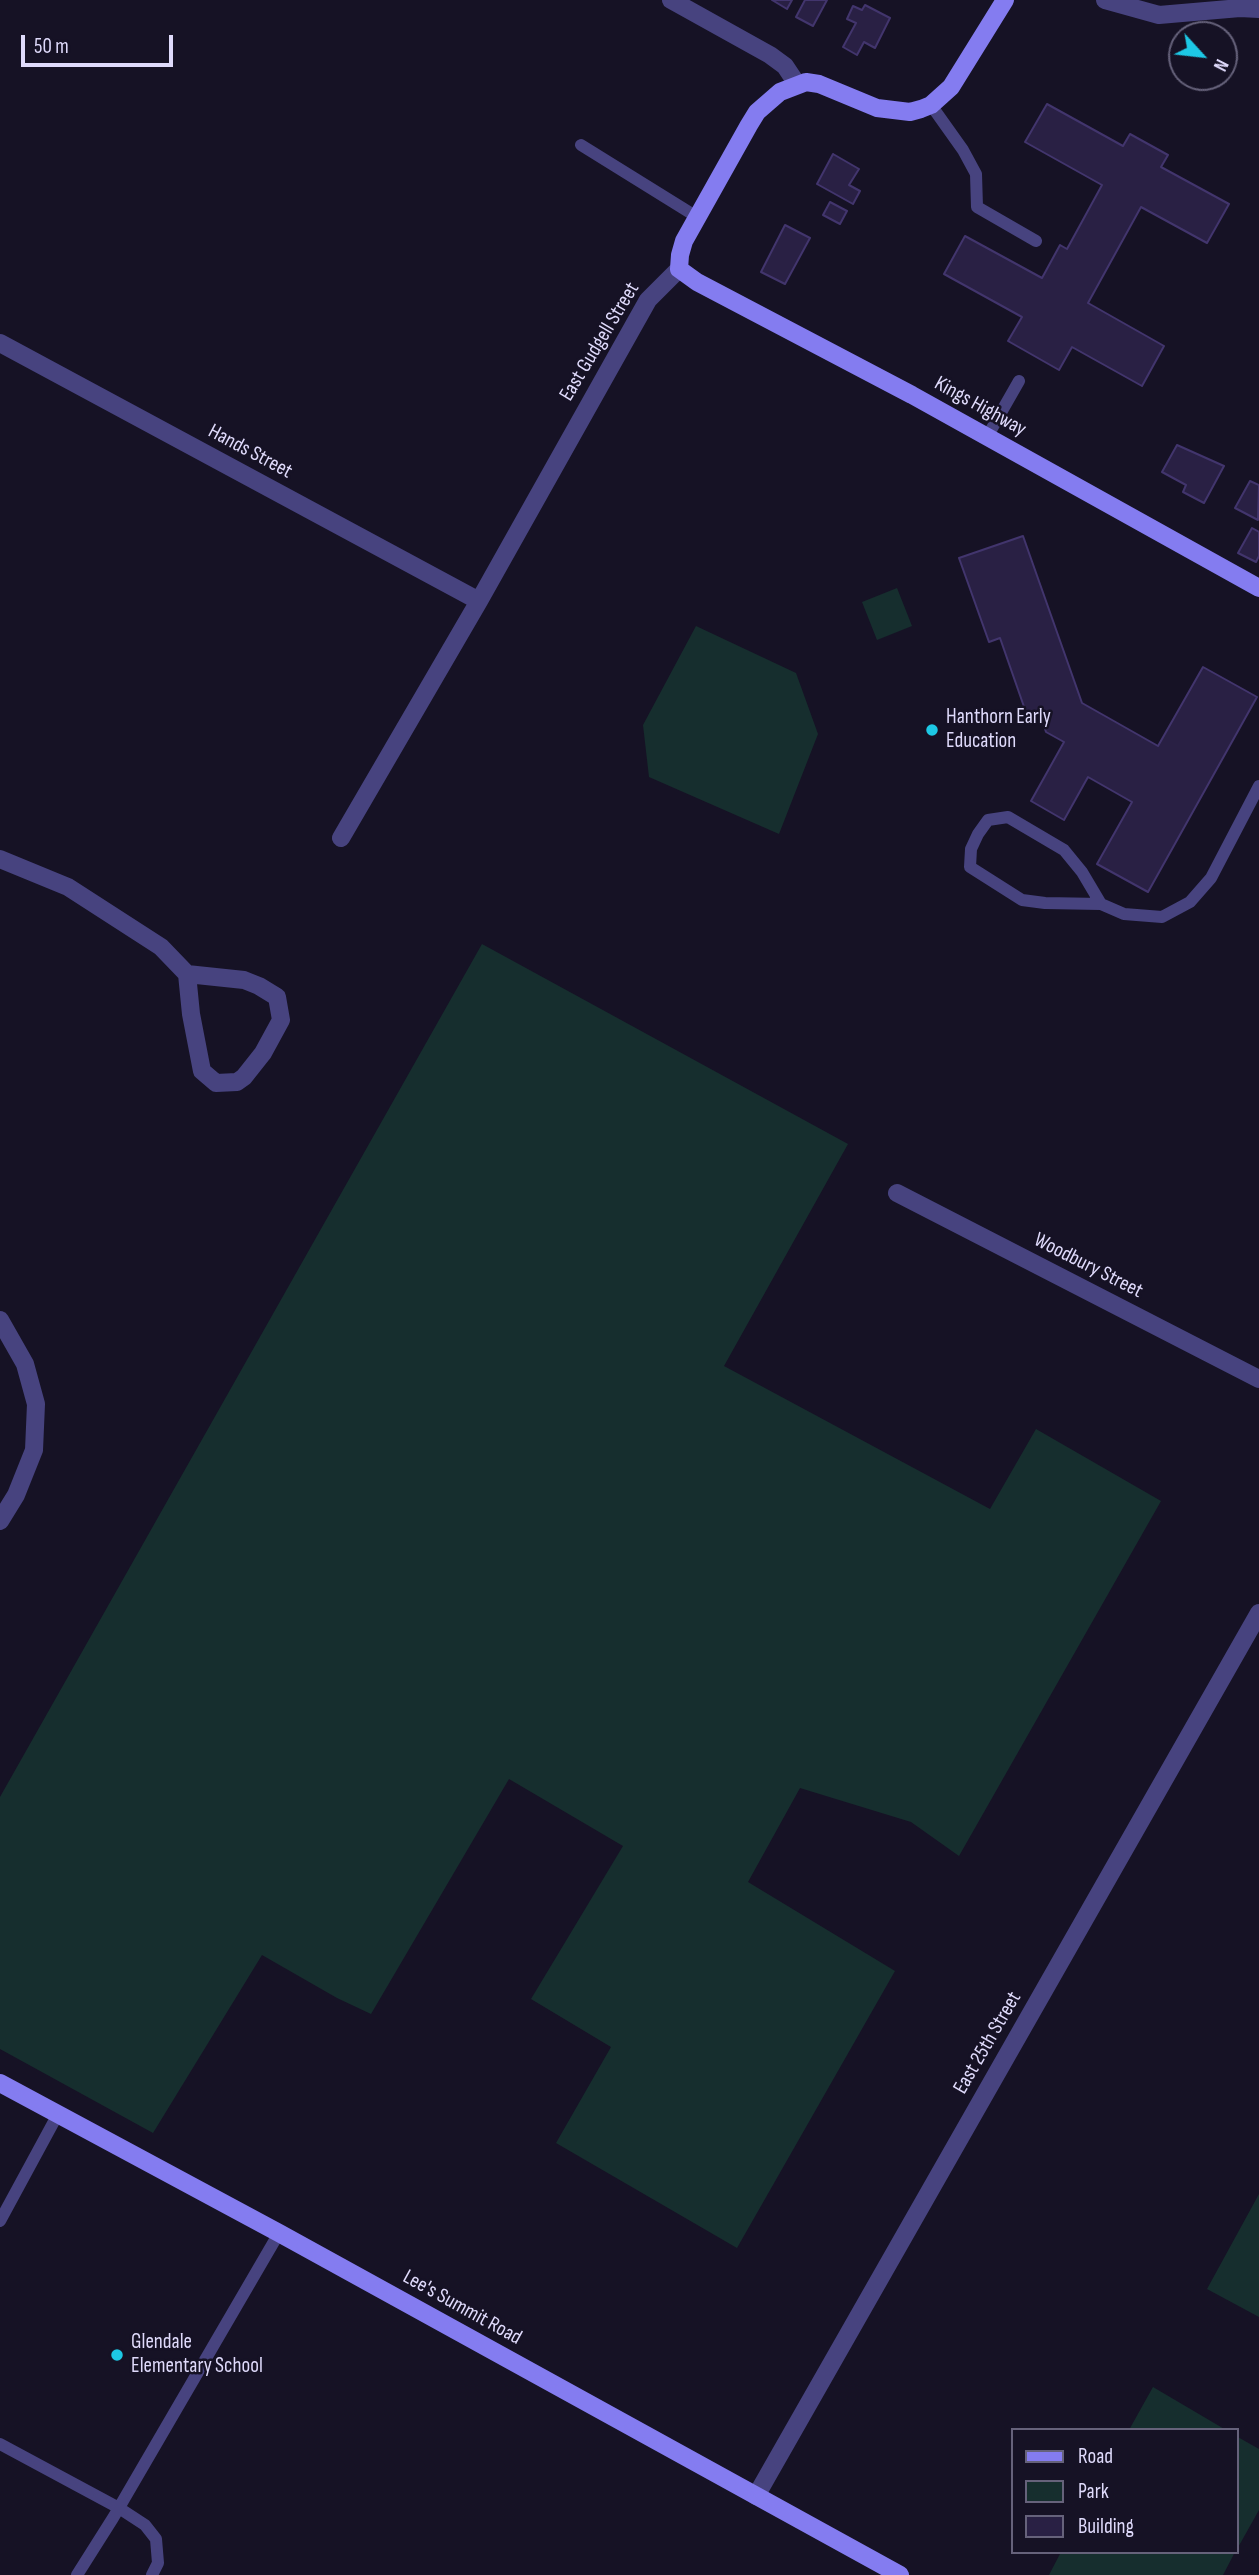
<!DOCTYPE html>
<style>
body{margin:0}
#map{position:relative;width:1259px;height:2575px;overflow:hidden;background:#161225;font-family:"Sofia Sans Condensed",sans-serif}
canvas{display:block}
.legend{position:absolute;left:1011px;top:2428px;width:228px;height:126px;box-sizing:border-box;background:#161225;border:2px solid #66627b;margin:0;padding:9px 12px;list-style:none;font-size:21px;color:#dfdafb}
.legend li{display:flex;align-items:center;gap:14px;height:35px}
.legend b{width:35px;border:2px solid #66627b}
.north{position:absolute;left:1168px;top:21px;width:70px;height:70px;box-sizing:border-box;background:#161225;border:2px solid #66627b;border-radius:50%;rotate:117deg;font-size:19px;font-weight:700;line-height:28px;text-align:center;color:#dfdafb}
.north::after{content:'';display:block;margin:auto;width:24px;height:32px;background:#1dc8e5;clip-path:polygon(50% 0,100% 100%,50% 72%,0 100%)}
.scale{position:absolute;left:21px;top:35px;width:152px;height:32px;box-sizing:border-box;border:4px solid #dfdafb;border-top:0;padding-left:9px;font-size:21px;line-height:24px;white-space:nowrap;color:#dfdafb;-webkit-text-stroke:5px #161225;paint-order:stroke}
</style>
<div id="map">
<canvas width="1259" height="2575"></canvas>
<ul class="legend">
<li><b style="height:9px;background:#847cf0"></b>Road</li>
<li><b style="height:19px;background:#162e2e"></b>Park</li>
<li><b style="height:19px;background:#292044"></b>Building</li>
</ul>
<div class="north">N</div>
<div class="scale">50 m</div>
</div>
<script>
const ctx = document.querySelector('canvas').getContext('2d');
ctx.lineJoin = 'round';
function paint(path, color) {
  ctx.fillStyle = color;
  ctx.fill(path, 'evenodd');
}
function shape(rows) {
  const path = new Path2D();
  for (const r of rows) {
    path.moveTo(r[0], r[1]);
    for (let i = 2; i < r.length; i += 2) path.lineTo(r[i], r[i + 1]);
  }
  return path;
}
function trace(path, color, width, dash) {
  ctx.strokeStyle = color;
  ctx.lineWidth = width;
  ctx.lineCap = dash ? 'butt' : 'round';
  ctx.setLineDash(dash || []);
  ctx.stroke(path);
}
function label(font, color, halo, rows, align = 'center') {
  ctx.font = font + ' "Sofia Sans Condensed",sans-serif';
  ctx.lineWidth = 5;
  ctx.setLineDash([]);
  ctx.textBaseline = 'middle';
  ctx.strokeStyle = halo;
  ctx.fillStyle = color;
  for (const [text, x, y, turn = 0] of rows) {
    ctx.save();
    ctx.translate(x, y);
    ctx.rotate((+turn || 0) * Math.PI / 180);
    ctx.textAlign = isNaN(turn) ? turn : align;
    if (halo) ctx.strokeText(text, 0, 0);
    ctx.fillText(text, 0, 0);
    ctx.restore();
  }
}
paint(shape([
 [897,588,912,626,877,640,862,602],
 [696,626,796,673,818,734,779,834,649,777,643,725],
 [482,944,848,1144,724,1366,990,1509,1036,1429,1161,1501,959,1856,911,1822,800,1788,748,1882,895,1971,737,2248,556,2143,611,2047,531,1999,623,1846,509,1779,371,2014,337,1998,262,1955,153,2133,0,2049,0,1797],
 [1259,2194,1259,2317,1207,2289],
 [1153,2387,1226,2430,1129,2430],
 [1236,2436,1259,2449,1259,2510,1236,2551],
 [1061,2552,1235,2552,1223,2575,1049,2575]
]), '#162e2e');
const building = shape([
 [772,0,792,0,787,9,772,0],
 [805,0,827,0,813,26,796,17,805,0],
 [865,5,890,18,875,48,864,42,857,55,843,47,856,23,847,19,853,6,862,10,865,5],
 [1047,104,1123,146,1130,134,1168,155,1161,167,1229,204,1207,243,1141,207,1088,303,1164,346,1142,386,1072,347,1059,370,1008,341,1022,317,944,274,965,236,1042,278,1060,245,1067,249,1102,185,1025,142,1047,104],
 [833,154,859,169,849,185,860,191,853,204,817,184,833,154],
 [830,202,847,211,840,224,823,215,830,202],
 [785,225,810,238,785,284,761,272,785,225],
 [1177,445,1224,466,1204,503,1183,492,1186,485,1162,472,1177,445],
 [1250,481,1259,485,1258,520,1235,508,1250,481],
 [1252,528,1259,532,1259,556,1256,562,1238,553,1252,528],
 [1023,536,1082,703,1158,746,1203,667,1257,697,1148,892,1097,864,1132,802,1088,777,1064,820,1031,801,1064,742,1046,732,1041,717,1029,721,1000,638,989,642,959,558,1023,536]
]);
paint(building, '#292044');
trace(building, '#42356d', 2);
trace(shape([
 [931,105,963,150,976,174,977,207,1036,241],
 [581,145,697,217],
 [987,437,1019,381],
 [1101,904,1082,872,1064,850,1008,817,988,820,978,834,971,849,970,867,1022,900,1045,903,1101,904,1124,914,1162,917,1190,902,1211,878,1259,786],
 [0,2221,58,2114],
 [0,2444,119,2508,145,2525,156,2539,158,2563,152,2575],
 [77,2575,113,2518,279,2233]
]), '#47437f', 12);
trace(shape([
 [671,0,770,55,785,66,797,84],
 [1105,0,1159,15,1240,8,1259,9],
 [0,343,479,601],
 [341,838,479,601,648,300,679,269],
 [0,859,68,887,161,947,187,974,191,1014,202,1071,216,1083,237,1082,244,1077,263,1053,281,1020,277,997,259,986,244,980,187,974],
 [897,1193,1259,1379],
 [0,1320,25,1364,36,1404,34,1450,16,1495,0,1521],
 [756,2496,1259,1613]
]), '#47437f', 18);
trace(shape([
 [1005,0,951,87,931,105,921,109,910,112,877,108,819,84,806,82,780,92,757,112,749,125,684,241,680,255,679,269,697,282,912,395,1259,588],
 [0,2083,279,2233,900,2575]
]), '#847cf0', 18);
for (const [x, y, r, color] of [
 [932,730,7,"#1dc8e5"],
 [117,2355,7,"#1dc8e5"]
]) {
  const dot = new Path2D();
  dot.arc(x, y, r, 0, 2 * Math.PI);
  ctx.fillStyle = color;
  ctx.fill(dot);
  trace(dot, '#161225', 2.5);
}
label('21px', '#dfdafb', '#161225', [
 ["East Gudgell Street",600,342,-59],
 ["Kings Highway",980,407,29],
 ["Hands Street",250,452,28],
 ["Woodbury Street",1088,1266,27],
 ["East 25th Street",988,2043,-60],
 ["Lee's Summit Road",462,2308,29]
]);
label('21px', '#dfdafb', '#161225', [
 ["Hanthorn Early",946,718],
 ["Education",946,742],
 ["Glendale",131,2343],
 ["Elementary School",131,2367]
], 'left');
</script>
